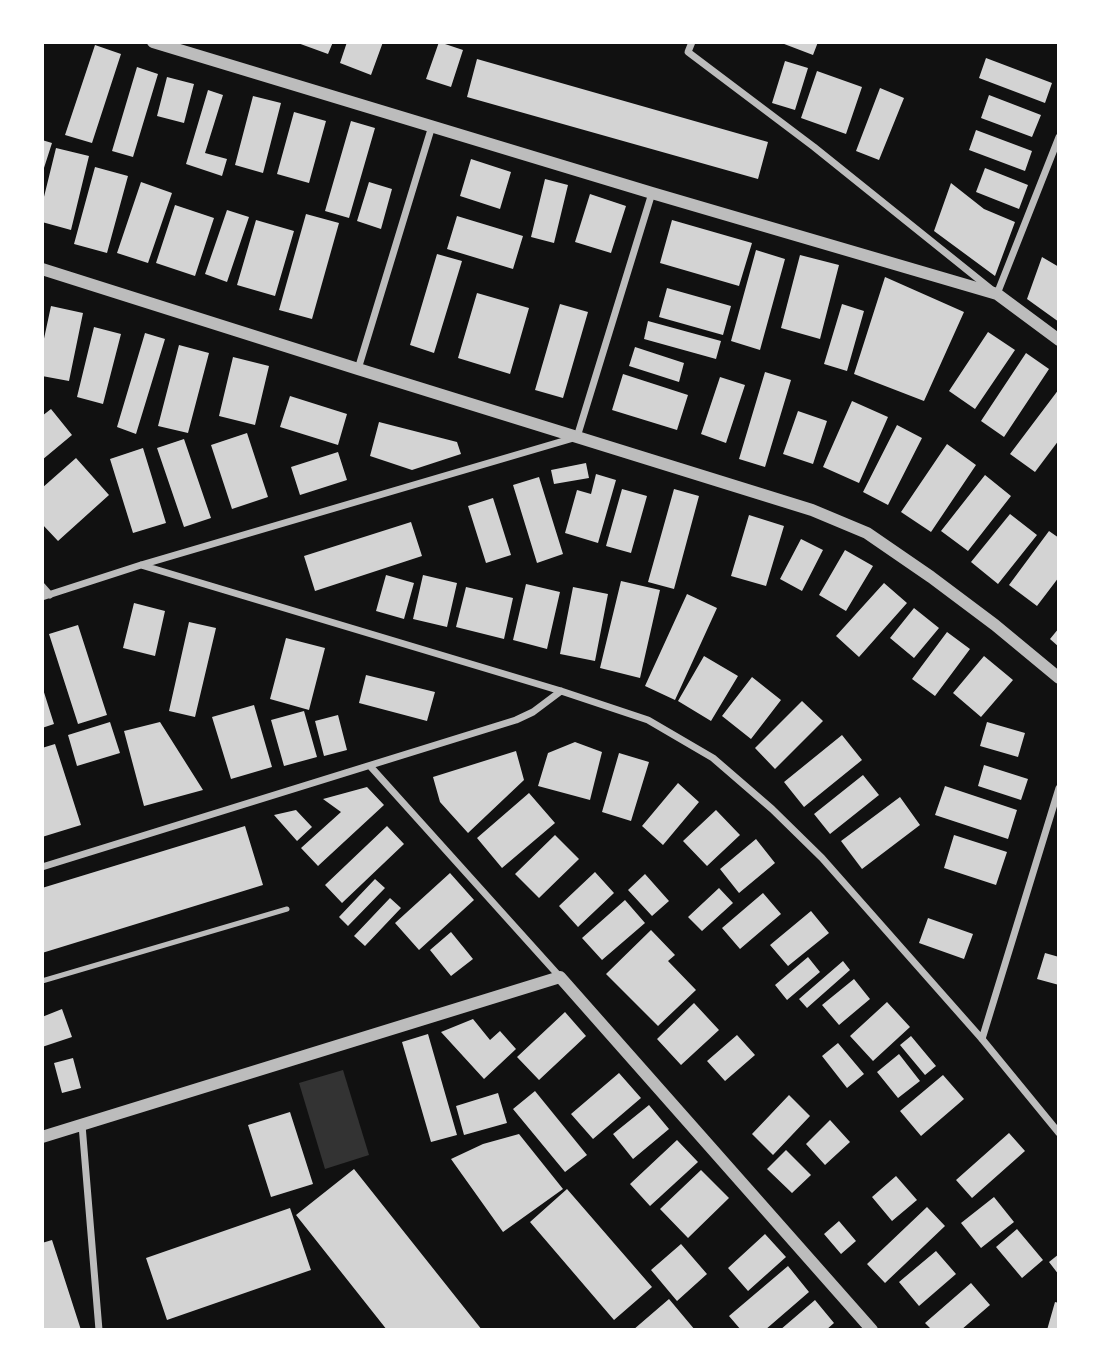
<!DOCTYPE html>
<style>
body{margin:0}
#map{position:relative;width:1101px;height:1372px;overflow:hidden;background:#111;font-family:Signika,sans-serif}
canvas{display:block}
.frame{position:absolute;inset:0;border:44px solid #fff;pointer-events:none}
</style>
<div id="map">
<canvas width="1101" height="1372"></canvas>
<div class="frame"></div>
</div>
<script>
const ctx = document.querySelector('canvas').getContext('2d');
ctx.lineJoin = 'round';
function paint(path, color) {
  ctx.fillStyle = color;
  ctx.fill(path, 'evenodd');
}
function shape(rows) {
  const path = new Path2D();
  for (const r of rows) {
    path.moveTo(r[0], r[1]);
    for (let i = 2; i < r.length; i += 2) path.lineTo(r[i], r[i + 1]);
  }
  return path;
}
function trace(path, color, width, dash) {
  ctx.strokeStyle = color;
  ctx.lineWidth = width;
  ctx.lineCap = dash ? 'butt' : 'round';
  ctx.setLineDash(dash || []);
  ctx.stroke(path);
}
paint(shape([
 [343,1070,369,1155,325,1169,299,1083]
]), '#333');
paint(shape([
 [295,42,333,42,328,54],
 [347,42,383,42,371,75,340,63],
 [439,42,463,50,451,87,426,79],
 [779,42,818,42,813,55],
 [95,45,121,54,92,143,65,135],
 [986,58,1052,83,1045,103,979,78],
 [477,59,768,142,758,179,467,97],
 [785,61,808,68,795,110,772,103],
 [137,67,158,74,133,157,112,151],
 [817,71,862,87,846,134,801,118],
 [167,77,194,84,184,123,157,116],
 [880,88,904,98,879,160,856,151],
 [208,90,223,95,205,153,227,159,222,176,186,164],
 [989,95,1041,115,1032,137,981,118],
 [253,96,281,103,263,173,235,165],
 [294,112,326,121,309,183,277,174],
 [351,121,375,128,349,218,325,211],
 [976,130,1032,151,1025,171,969,150],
 [42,140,52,143,43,171,42,171],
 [56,148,89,156,71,230,42,222,42,205],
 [471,159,511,172,500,209,460,196],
 [95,167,128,176,107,253,74,244],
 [985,168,1028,185,1019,209,976,192],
 [545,179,568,185,554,243,531,237],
 [141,182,172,193,148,263,117,253],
 [369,182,392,189,381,229,357,221],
 [951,183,984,209,1015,222,995,276,934,231],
 [590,194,626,206,611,253,575,242],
 [175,205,214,218,195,276,156,263],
 [227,210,249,217,227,282,205,274],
 [306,214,339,223,312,319,279,310],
 [457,216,523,236,513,269,447,249],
 [256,220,294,231,275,296,237,285],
 [672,220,752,243,739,286,660,263],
 [756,250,785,259,760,350,731,341],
 [437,254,462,261,434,353,410,345],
 [800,255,839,265,820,339,781,328],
 [1042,257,1059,267,1059,322,1027,299],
 [885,277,964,312,924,401,854,374],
 [667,288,731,306,723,335,659,317],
 [477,293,529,308,510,374,458,358],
 [560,304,588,312,563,398,535,390],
 [842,304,864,311,847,371,824,364],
 [51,306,83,313,69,381,42,376,42,348],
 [648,321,721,341,716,359,644,339],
 [94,327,121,334,103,404,77,397],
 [988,332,1015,350,975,409,949,391],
 [145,333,165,339,136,434,117,427],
 [179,345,209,353,188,433,158,426],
 [635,347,684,363,679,382,629,366],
 [1026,353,1049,369,1004,437,981,421],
 [233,357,269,366,255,425,219,416],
 [765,372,791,380,765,467,739,459],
 [623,374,688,395,677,430,612,410],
 [720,377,745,385,726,443,701,434],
 [1059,389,1059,440,1035,472,1010,454],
 [290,396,347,414,338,445,280,427],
 [852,401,888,417,859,483,823,467],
 [51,409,72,435,42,460,42,416],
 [798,411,827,421,813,464,783,454],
 [379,422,457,442,461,454,412,470,370,456],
 [897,425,922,438,888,505,863,492],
 [247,433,268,497,232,509,211,445],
 [184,439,211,518,184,527,157,448],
 [947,444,976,465,931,532,901,512],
 [143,448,166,523,133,533,110,459],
 [338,452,347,480,300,495,291,467],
 [76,458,109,495,58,541,42,524,42,488],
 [586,463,589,478,554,484,551,470],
 [596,474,616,480,598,543,565,533,577,490,591,494],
 [985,475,1011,496,968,551,941,531],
 [539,477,563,554,537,563,513,485],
 [622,489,647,496,631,553,606,546],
 [674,489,699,496,674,589,648,582],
 [493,498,511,555,486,563,468,506],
 [1010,514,1037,535,998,584,971,562],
 [749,515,784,526,766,586,731,576],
 [411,522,422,556,315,591,304,556],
 [1049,531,1059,538,1059,577,1037,606,1009,585],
 [801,539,823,550,802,591,780,579],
 [845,550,873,566,846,611,819,595],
 [386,575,414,583,404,619,376,611],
 [423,575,457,583,447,627,413,619],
 [621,581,660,590,640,678,600,668],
 [884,583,907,603,859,657,836,636],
 [526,584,560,592,547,649,513,640],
 [466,587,513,598,504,639,456,627],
 [573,587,608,594,595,661,560,654],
 [687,594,717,608,675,700,645,686],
 [134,603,165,611,155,656,123,648],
 [914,608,939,628,914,658,890,638],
 [189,622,216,628,195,717,169,711],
 [78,625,107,715,78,724,49,634],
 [1059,628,1059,647,1050,639],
 [947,632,970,649,935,696,912,679],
 [286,638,325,648,309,710,270,699],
 [704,656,738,676,711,721,678,701],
 [984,656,1013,680,981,717,953,693],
 [366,675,435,692,427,721,359,703],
 [752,677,781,700,751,739,722,716],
 [42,686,54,724,42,728],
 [802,701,823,721,775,769,755,748],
 [254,705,272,767,231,779,212,717],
 [304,711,317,757,284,766,271,720],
 [338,715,347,750,324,756,315,721],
 [110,722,120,753,77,766,68,735],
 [160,722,203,790,144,806,124,731],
 [987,722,1025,733,1018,757,980,746],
 [842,735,862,760,804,807,784,782],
 [575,742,602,752,590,800,538,786,548,753],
 [55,744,81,825,42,837,42,748],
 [516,751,524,780,468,833,440,802,433,777],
 [619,753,649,762,631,821,602,812],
 [984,765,1028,779,1021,800,978,786],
 [863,775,879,795,830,834,814,814],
 [678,783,699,802,663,845,642,826],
 [945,786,1017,810,1008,839,935,815],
 [367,787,384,805,318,866,301,848,341,812,323,799],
 [529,793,555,823,502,868,477,838],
 [900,797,920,825,862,869,841,841],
 [296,810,312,827,297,841,274,815],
 [716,810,740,835,707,866,683,841],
 [245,826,263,885,42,953,42,888],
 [387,826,404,844,342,903,325,885],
 [555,835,579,859,539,898,515,874],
 [954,835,1007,852,996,885,944,868],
 [756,839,775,863,739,893,720,869],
 [595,872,614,893,578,927,559,906],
 [450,873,474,900,419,950,395,923],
 [645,874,669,901,652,916,628,890],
 [375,879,385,888,348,926,339,917],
 [719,888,733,903,702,931,688,917],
 [763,893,781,914,740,949,722,928],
 [390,898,401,908,365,946,354,936],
 [625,900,645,923,602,960,582,938],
 [811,911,829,933,788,966,770,945],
 [928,918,973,934,964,959,919,943],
 [651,930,675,955,668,961,696,990,658,1026,606,974],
 [451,932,473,959,451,976,430,950],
 [1045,953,1059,957,1059,985,1037,979],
 [808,957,820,972,787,1000,775,985],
 [843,961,850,970,807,1008,799,999],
 [854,979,870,999,839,1025,822,1005],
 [887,1002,910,1027,873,1061,850,1036],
 [694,1003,719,1030,681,1065,657,1039],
 [62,1009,72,1037,42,1047,42,1017],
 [565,1012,586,1036,539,1080,517,1057],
 [473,1019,490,1040,500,1031,516,1049,484,1079,441,1032],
 [428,1034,457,1135,431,1142,402,1042],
 [737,1035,755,1055,725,1081,707,1061],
 [911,1036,936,1066,925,1075,900,1045],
 [838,1043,864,1074,847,1088,822,1056],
 [899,1054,920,1081,898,1098,877,1072],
 [73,1058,81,1088,62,1093,54,1063],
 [619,1073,641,1098,593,1139,571,1114],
 [943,1075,964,1099,921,1136,900,1111],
 [535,1091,587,1155,565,1172,513,1109],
 [498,1093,507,1123,464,1135,456,1106],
 [789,1095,810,1116,773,1155,752,1134],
 [649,1105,669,1129,633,1159,613,1134],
 [290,1112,313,1184,271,1197,248,1125],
 [830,1120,850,1142,825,1165,806,1144],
 [1009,1133,1025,1151,972,1198,956,1180],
 [519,1134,563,1189,503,1232,451,1159,483,1144],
 [677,1140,698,1162,650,1206,630,1184],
 [786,1150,811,1175,792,1193,767,1169],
 [354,1169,482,1330,387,1330,296,1215],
 [701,1170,729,1198,688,1238,660,1209],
 [896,1176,917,1200,892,1221,872,1197],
 [567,1189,652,1287,614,1320,530,1222],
 [994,1197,1014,1222,981,1248,961,1223],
 [927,1207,945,1226,885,1283,867,1264],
 [290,1208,311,1270,167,1320,146,1258],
 [839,1221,856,1241,841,1254,824,1234],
 [1017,1229,1043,1260,1022,1278,996,1247],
 [765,1234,786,1257,748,1291,728,1268],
 [52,1240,81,1330,42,1330,42,1243],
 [681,1244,707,1274,677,1301,651,1270],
 [936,1251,956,1274,919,1306,899,1282],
 [1059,1254,1059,1275,1049,1262],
 [788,1266,809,1292,765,1330,741,1330,729,1316],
 [971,1283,990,1305,961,1330,932,1330,925,1323],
 [669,1299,695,1330,633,1330],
 [815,1300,834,1323,826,1330,780,1330],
 [1055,1302,1059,1303,1059,1330,1047,1330]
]), '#d3d3d3');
trace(shape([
 [42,981,287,909]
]), '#bcbcbc', 5);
trace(shape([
 [692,42,688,52,814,147,997,294,1059,137],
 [358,369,432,126],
 [141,565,561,691,648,720,713,758,772,809,822,858,982,1039,1059,1133],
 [42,586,50,595],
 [42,597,141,565,577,437,652,193],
 [370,766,560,977],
 [42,867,516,720,533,712,561,691],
 [982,1039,1059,788],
 [82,1125,99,1330]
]), '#bcbcbc', 7);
trace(shape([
 [153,42,652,193,997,294,1059,340],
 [42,269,358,369,812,510,867,533,931,577,995,625,1059,678],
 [42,1137,560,977,872,1330]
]), '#bcbcbc', 12);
</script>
